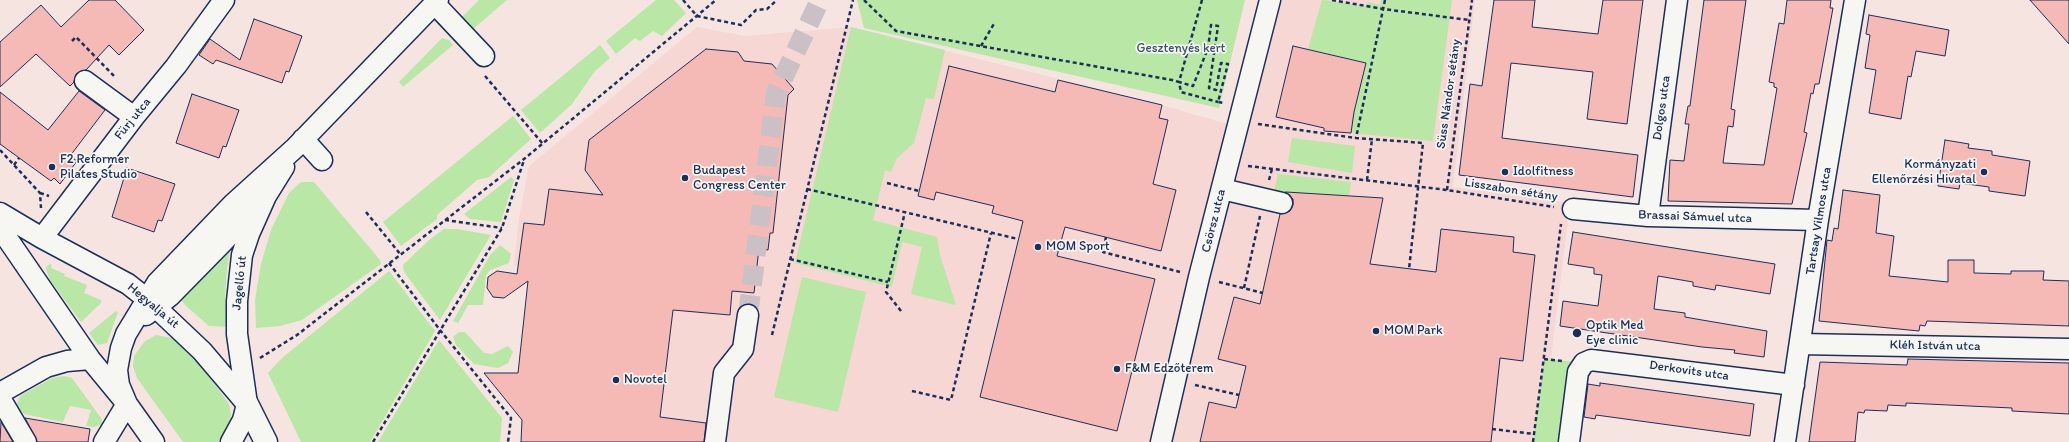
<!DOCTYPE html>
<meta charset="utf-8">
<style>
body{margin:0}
canvas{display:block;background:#f6e4e0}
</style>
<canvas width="2069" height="442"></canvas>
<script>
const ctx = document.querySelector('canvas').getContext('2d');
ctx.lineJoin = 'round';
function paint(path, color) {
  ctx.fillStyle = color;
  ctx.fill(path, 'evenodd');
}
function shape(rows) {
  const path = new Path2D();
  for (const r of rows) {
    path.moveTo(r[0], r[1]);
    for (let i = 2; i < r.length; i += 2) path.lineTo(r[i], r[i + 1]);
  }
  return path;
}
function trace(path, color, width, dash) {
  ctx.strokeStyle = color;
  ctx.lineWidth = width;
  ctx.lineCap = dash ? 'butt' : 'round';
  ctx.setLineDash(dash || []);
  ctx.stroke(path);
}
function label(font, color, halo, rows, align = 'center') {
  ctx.font = font + ' Itim,sans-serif';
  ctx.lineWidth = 3.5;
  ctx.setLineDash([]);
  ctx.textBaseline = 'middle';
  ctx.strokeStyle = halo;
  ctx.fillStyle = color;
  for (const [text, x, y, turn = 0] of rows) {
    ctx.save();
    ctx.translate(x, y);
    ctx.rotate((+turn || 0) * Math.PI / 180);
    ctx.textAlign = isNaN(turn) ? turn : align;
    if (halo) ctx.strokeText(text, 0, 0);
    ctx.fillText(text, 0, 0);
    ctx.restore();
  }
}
paint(shape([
 [1279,0,1475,0,1453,187,1570,203,1541,442,521,442,522,419,484,373,518,373,529,269,514,265,519,218,529,166,697,27,745,36,851,27,1162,105,1247,130]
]), '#f6d7d3');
paint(shape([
 [479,0,507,0,473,29,462,17],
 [656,0,674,0,686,13,662,36,653,31,640,41,635,38,616,54,606,41],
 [857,0,1245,0,1219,108,864,28],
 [1322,0,1366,6,1368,2,1380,5,1381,0,1452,0,1433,141,1351,133,1354,112,1366,63,1308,49],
 [851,27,945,50,934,99,926,98,914,143,897,158,891,172,885,170,873,220,937,237,940,255,956,305,911,294,922,247,902,242,892,287,795,263],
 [442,38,449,40,453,45,403,87,399,82],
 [600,45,610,58,595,71,572,104,540,133,521,110],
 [513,116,531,139,489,177,477,180,437,215,437,219,401,246,383,222],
 [1292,138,1355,146,1352,173,1288,162],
 [1278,174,1351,182,1349,196,1274,192],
 [511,177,514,180,501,222,470,219,464,214],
 [301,182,314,182,380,260,381,264,302,320,280,326,256,328,255,300,261,264,271,230,289,193],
 [444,229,457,229,491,235,440,320,404,272,403,265,429,240],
 [500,245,511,254,509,263,490,270,486,275,483,305,468,305,458,323,453,321,490,255],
 [229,247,230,250,227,268,225,298,230,327,209,326,186,306,178,296],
 [50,264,52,265,51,268,65,274,64,276,87,285,84,293,101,300,101,303,81,322,50,280,46,269,47,266],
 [389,271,435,331,370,442,301,442,268,373,282,358],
 [802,277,866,292,838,412,774,397],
 [116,311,118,312,107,343,98,345,89,333],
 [459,332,465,332,484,353,492,354,508,346,513,352,508,363,498,368,474,364,456,345,453,337],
 [156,335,172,338,181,345,202,367,229,404,231,414,230,425,225,435,218,442,183,442,137,378,133,366,134,356,144,342],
 [439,340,502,418,500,442,378,442],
 [1544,359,1577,362,1567,442,1533,442],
 [64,376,72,378,101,418,103,424,94,427,86,426,91,410,70,406,63,422,24,414,19,411,17,404,20,396,52,378]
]), '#b8e7a6');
const building = shape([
 [89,0,115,0,144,30,119,55,109,45,86,70,76,74,74,82,70,86,36,54,0,87,0,42,41,5,61,27,89,0],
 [1494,0,1535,0,1532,27,1598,34,1603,0,1643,0,1627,124,1587,119,1593,72,1511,63,1502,138,1638,155,1633,197,1459,175,1470,84,1482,86,1494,0],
 [1704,0,1746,0,1731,109,1735,110,1733,127,1728,126,1723,163,1764,165,1777,88,1774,87,1774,83,1769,82,1779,23,1784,24,1787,0,1831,0,1830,8,1833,8,1827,41,1819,84,1815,84,1813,94,1811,93,1804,132,1807,133,1792,204,1668,201,1670,160,1684,161,1689,124,1685,124,1688,106,1690,106,1704,0],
 [2030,0,2069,0,2069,44,2030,0],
 [1869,15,1949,30,1945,56,1916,51,1911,77,1908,76,1901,119,1869,113,1876,70,1865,68,1870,35,1866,34,1869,15],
 [254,19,302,36,289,72,286,71,282,83,216,60,213,64,199,55,210,39,240,60,254,19],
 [1293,46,1366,63,1354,112,1351,133,1324,131,1324,128,1276,117,1293,46],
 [706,49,738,52,744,61,772,64,794,89,788,95,773,233,770,233,768,250,759,248,754,293,732,291,730,315,673,310,660,417,706,423,704,442,521,442,522,420,484,373,518,373,528,281,504,298,493,297,487,288,488,277,497,271,517,274,524,223,544,225,549,189,603,195,585,170,589,140,706,49],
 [949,66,1055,92,1058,80,1162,105,1159,118,1168,120,1153,184,1176,190,1161,251,1065,227,1057,256,1155,279,1117,431,980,397,1023,221,992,213,994,206,936,192,934,200,918,196,949,66],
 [79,91,105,110,70,156,77,161,60,184,54,178,51,181,0,144,0,92,48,130,79,91],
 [192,94,239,110,226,147,223,146,219,158,176,143,192,94],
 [1945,140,1969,144,1968,148,1992,151,1992,155,2030,161,2025,196,1989,191,1989,187,1960,183,1959,189,1938,186,1945,140],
 [127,168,175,184,162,221,158,220,154,232,112,217,127,168],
 [1843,190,1880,195,1876,233,1894,236,1889,276,1948,282,1948,260,1974,260,1974,273,2011,274,2011,271,2044,271,2043,280,2069,281,2069,326,1927,321,1925,326,1920,325,1919,331,1819,321,1827,240,1832,241,1834,228,1838,229,1843,190],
 [1286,192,1383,198,1370,264,1436,272,1441,229,1514,237,1513,252,1535,255,1523,361,1500,358,1491,442,1200,442,1209,402,1236,408,1246,366,1218,359,1234,297,1260,304,1280,214,1290,211,1293,205,1293,199,1286,192],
 [1573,232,1775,264,1770,294,1716,285,1715,290,1693,286,1693,282,1658,276,1654,309,1685,313,1685,317,1702,320,1767,331,1764,357,1734,353,1735,350,1702,347,1560,326,1563,301,1598,306,1602,275,1594,274,1594,268,1568,264,1573,232],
 [1908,359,2069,363,2069,414,2012,411,2012,408,1906,403,1906,406,1888,405,1887,411,1865,410,1864,413,1858,412,1855,442,1809,442,1820,362,1907,365,1908,359],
 [1600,383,1754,404,1750,436,1596,415,1595,419,1584,417,1588,384,1600,386,1600,383],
 [25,418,90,429,88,442,37,442,25,418],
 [1,422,13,442,0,442,1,422]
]);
paint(building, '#f5bab5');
trace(building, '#1b2f5e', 1);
trace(shape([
 [748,315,776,93,820,0]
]), '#cac0c6', 20, [20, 10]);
const minor = shape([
 [434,3,484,56],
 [85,81,134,117],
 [303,139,322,160],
 [1222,189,1282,203],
 [1573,209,1648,216,1818,220],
 [0,213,42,238,128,284,147,299,202,351,247,404],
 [1648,216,1677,0],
 [0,228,90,359,127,404,154,442],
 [42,238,134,117,176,66,224,0],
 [146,315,170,296,223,242,235,229,252,204],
 [1800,344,2069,349],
 [0,393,46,367,67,361,90,359],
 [0,398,26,442],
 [127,404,119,385,117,370,121,348,126,334,157,283,233,204,295,148,438,0],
 [104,442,127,404],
 [231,442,243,420,247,404,237,334,237,301,242,255,249,234,266,196,284,167],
 [715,442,724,373,743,349,748,315],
 [1161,442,1199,277,1270,0],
 [1569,442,1578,372,1584,363,1591,360,1794,385],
 [1785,442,1818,220,1855,0]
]);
const major = shape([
 [247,404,266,442]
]);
trace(minor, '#1b2f5e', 23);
trace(major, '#1b2f5e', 25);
trace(shape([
 [683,0,697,16,741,25,756,10,767,9,777,0],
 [864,0,896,31,1172,80,1179,82,1181,92,1218,102],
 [1202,0,1179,82,1193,86,1208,48,1211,25,1218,26,1209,88,1216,90,1221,63,1228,64,1218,102,1224,103],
 [1332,0,1383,9,1469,20],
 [1385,0,1356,138,1423,143,1409,269],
 [72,41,76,37,116,78],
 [981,46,995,22],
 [485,76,543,144],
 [1258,124,1356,138],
 [0,150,40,193,41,208],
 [14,165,19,158],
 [1248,166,1447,190,1554,207],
 [1269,180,1272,169],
 [1367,180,1372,139],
 [887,183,919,191],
 [807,189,1018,239],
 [1447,190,1472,0],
 [40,193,49,196],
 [366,212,401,255],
 [445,220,502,228],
 [1106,237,1103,252,1180,272],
 [790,259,888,282],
 [389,263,440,330,511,418,508,442],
 [1219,282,1263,293],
 [1244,288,1260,216],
 [901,311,886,292,905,212],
 [772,335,853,0],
 [260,358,297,335,524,159,716,0],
 [1544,359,1562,361],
 [1195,385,1239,395],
 [912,391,951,400,991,233],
 [1492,429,1534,434],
 [373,442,502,228,524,160],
 [1533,442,1561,224]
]), '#1b2f5e', 2.5, [4, 3]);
trace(minor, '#f6f6f2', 20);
trace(major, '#f6f6f2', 22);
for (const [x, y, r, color] of [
 [52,167,4,"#1b2f5e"],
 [1505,172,4,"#1b2f5e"],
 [1984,172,4,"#1b2f5e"],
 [685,178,4,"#1b2f5e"],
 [1038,247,4,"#1b2f5e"],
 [1376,331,4,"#1b2f5e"],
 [1577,333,5,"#1b2f5e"],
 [1117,369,4,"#1b2f5e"],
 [616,380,4,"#1b2f5e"]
]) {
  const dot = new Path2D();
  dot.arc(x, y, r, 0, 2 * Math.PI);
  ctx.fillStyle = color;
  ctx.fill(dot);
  trace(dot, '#f6f6f2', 1.5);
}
label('13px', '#3a546c', '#f6f6f2', [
 ["Gesztenyés kert",1181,49]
]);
label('13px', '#1b2f5e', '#f6f6f2', [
 ["Süss Nándor sétány",1449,94,-82],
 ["Dolgos utca",1662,108,-82],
 ["Fürj utca",133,119,-51],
 ["Lisszabon sétány",1511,190,9],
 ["Brassai Sámuel utca",1695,217,2],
 ["Csörsz utca",1214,221,-76],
 ["Tartsay Vilmos utca",1819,221,-81],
 ["Jagelló út",240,283,-84],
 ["Hegyalja út",153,306,40],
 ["Kléh István utca",1935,346,1],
 ["Derkovits utca",1689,371,8]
]);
label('13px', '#1b2f5e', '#f6f6f2', [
 ["F2 Reformer",60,160],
 ["Pilates Studio",60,175],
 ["Kormányzati",1976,165,"right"],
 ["Ellenőrzési Hivatal",1976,180,"right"],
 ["Budapest",693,171],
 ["Congress Center",693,186],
 ["Idolfitness",1513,172],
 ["MOM Sport",1046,247],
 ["Optik Med",1586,326],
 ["Eye clinic",1586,341],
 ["MOM Park",1384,331],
 ["F&M Edzőterem",1125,369],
 ["Novotel",624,380]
], 'left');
</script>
